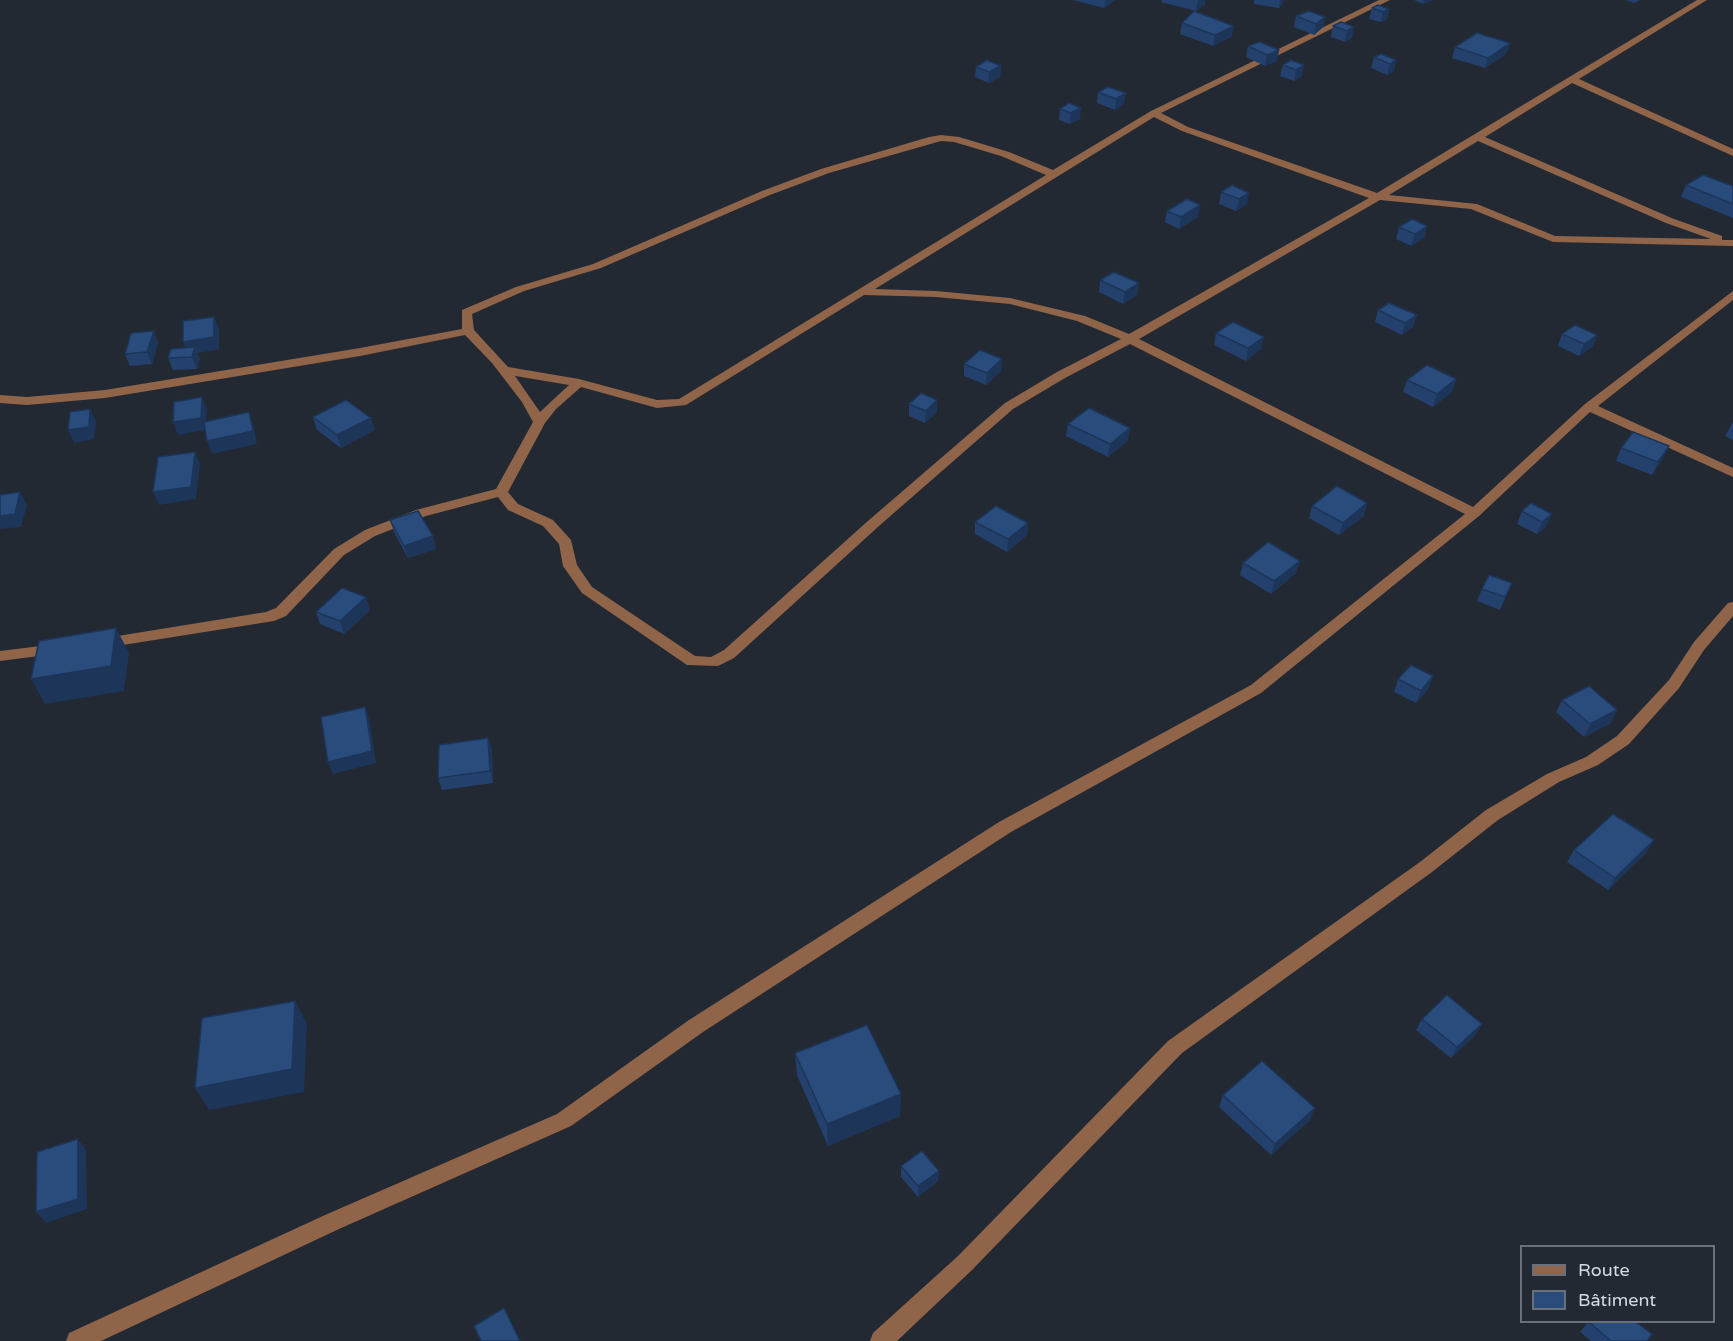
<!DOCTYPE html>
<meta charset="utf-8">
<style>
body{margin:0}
#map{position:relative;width:1733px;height:1341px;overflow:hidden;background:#222933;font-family:"Varela Round",sans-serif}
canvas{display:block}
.legend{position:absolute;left:1520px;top:1245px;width:195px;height:78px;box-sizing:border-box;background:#222933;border:2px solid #6a7079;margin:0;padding:8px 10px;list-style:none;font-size:18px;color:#d6dae1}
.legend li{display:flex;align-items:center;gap:12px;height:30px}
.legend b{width:30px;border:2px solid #6a7079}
</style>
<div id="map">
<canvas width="1733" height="1341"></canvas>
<ul class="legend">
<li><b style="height:8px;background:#8f6449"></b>Route</li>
<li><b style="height:16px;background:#294c7d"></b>Bâtiment</li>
</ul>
</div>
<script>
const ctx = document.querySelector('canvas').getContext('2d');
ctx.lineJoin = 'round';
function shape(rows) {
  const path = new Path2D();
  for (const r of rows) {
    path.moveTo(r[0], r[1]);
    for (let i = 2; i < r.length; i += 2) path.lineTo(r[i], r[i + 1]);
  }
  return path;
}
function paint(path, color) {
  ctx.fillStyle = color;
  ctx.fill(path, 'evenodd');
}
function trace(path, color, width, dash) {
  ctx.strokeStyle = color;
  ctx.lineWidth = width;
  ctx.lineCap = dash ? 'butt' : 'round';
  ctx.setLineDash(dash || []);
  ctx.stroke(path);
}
paint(shape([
 [1379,0,1390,0,1161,113,1188,127,1377,193,1697,0,1707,0,1579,79,1733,149,1733,156,1572,83,1485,137,1674,219,1722,236,1722,240,1733,240,1733,246,1553,242,1471,209,1380,200,1139,339,1473,507,1585,404,1733,291,1733,300,1598,406,1733,468,1733,477,1590,412,1479,516,1261,693,1011,832,703,1032,571,1126,339,1229,101,1341,66,1341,69,1333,325,1215,557,1114,689,1020,999,822,1251,685,1465,514,1130,344,1065,378,1013,409,879,526,734,658,718,666,687,665,582,593,563,566,559,544,543,526,508,510,498,497,426,516,375,536,344,555,286,616,274,621,104,648,99,647,97,643,99,639,266,612,276,608,334,549,365,530,416,510,496,489,533,422,522,402,492,363,465,335,360,356,105,398,27,405,0,403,0,395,27,397,105,390,360,348,462,329,462,310,516,287,593,264,762,191,821,169,929,137,941,135,959,137,1009,152,1053,170,1151,111,1379,0],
 [1154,117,1182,131,1369,198,1129,334,1085,316,1010,298,936,291,875,289,1154,117],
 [941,141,954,142,1001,156,1046,175,679,399,657,400,579,379,508,367,474,330,472,314,524,291,601,268,770,195,829,173,941,141],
 [1478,141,1666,223,1711,239,1555,236,1477,204,1389,195,1478,141],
 [864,295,936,297,1010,304,1077,321,1121,339,1057,372,1005,403,869,520,724,650,711,657,695,656,592,587,577,565,571,540,553,520,518,504,508,492,545,423,556,409,581,387,657,408,686,405,864,295],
 [515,376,569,385,540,412,515,376],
 [1733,602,1733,616,1704,650,1679,688,1629,744,1598,765,1559,782,1498,820,1432,872,1182,1053,972,1270,897,1341,870,1341,873,1333,958,1256,1168,1041,1420,862,1486,810,1547,774,1586,757,1617,736,1669,680,1694,642,1728,603,1733,602],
 [57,644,62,645,64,649,62,653,0,661,0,651,57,644]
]), '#8f6449');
paint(shape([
 [1073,0,1115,0,1104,8],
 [1162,0,1205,0,1205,4,1196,11,1161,2],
 [1254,0,1283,0,1282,4,1279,8,1254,4],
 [1414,0,1432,0,1431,1,1423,4],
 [1626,0,1640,0,1634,3],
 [1372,8,1389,9,1387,19,1381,22,1369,19],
 [1309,11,1323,27,1314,35,1294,27,1296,16],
 [1341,22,1352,38,1345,42,1331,37,1333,26],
 [1182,23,1232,36,1213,46,1180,34],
 [1510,43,1506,54,1485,68,1452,58,1455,47],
 [1248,46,1279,50,1277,61,1265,66,1246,57],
 [1374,57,1396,60,1394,71,1387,75,1371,68],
 [1291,60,1302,76,1294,81,1280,76,1283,65],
 [1001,66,1000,77,989,83,975,77,976,67],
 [1098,92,1126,93,1124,104,1115,110,1097,103],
 [1069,103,1080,119,1070,124,1059,120,1060,109],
 [1686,185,1733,186,1733,218,1681,197],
 [1221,192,1249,193,1247,204,1236,211,1219,204],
 [1167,211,1198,217,1179,229,1165,222],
 [1427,226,1424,238,1411,246,1396,239,1399,227],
 [1100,280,1139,283,1137,295,1123,304,1099,292],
 [1389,303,1413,327,1402,335,1375,322,1378,310],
 [219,329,219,349,197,353,200,359,197,369,173,370,168,358],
 [154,331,158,343,152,364,130,366,125,354],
 [1216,333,1261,349,1246,361,1214,345],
 [1562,334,1597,335,1592,347,1579,356,1558,346],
 [964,364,1001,371,986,385,964,376],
 [1456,379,1452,392,1433,407,1403,392,1407,380],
 [937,400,937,412,925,423,909,416,909,404],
 [313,417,375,430,341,448,317,430],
 [1733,422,1733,440,1725,436],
 [1068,424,1130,428,1128,440,1108,457,1066,436],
 [1621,448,1663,458,1652,475,1616,461],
 [1531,503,1546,527,1537,534,1517,524,1522,511],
 [1312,506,1364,516,1339,535,1309,518],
 [390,520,433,536,436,549,408,558,394,532],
 [975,522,1028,523,1027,535,1007,552,975,534],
 [1300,561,1296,573,1271,594,1240,575,1243,563],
 [1512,583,1500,610,1477,601,1482,589],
 [370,610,344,634,320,624,316,612],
 [1433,676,1428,689,1416,703,1394,692,1398,679],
 [1562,700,1611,723,1584,737,1556,712],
 [488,738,492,750,493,783,442,790,438,778],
 [1574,850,1646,853,1608,890,1567,862],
 [1422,1019,1482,1024,1475,1035,1451,1058,1416,1030],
 [795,1053,900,1116,828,1146,797,1075],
 [1223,1095,1310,1120,1271,1155,1219,1107],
 [901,1166,939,1171,938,1181,918,1197,901,1177],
 [1588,1322,1636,1322,1647,1341,1591,1341,1580,1332]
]), '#23416c');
paint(shape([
 [1105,0,1115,0,1104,8],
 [1198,0,1205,0,1205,4,1196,11],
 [1280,0,1283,0,1282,4,1279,8],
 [1424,0,1432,0,1431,1,1423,4],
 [1389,9,1387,19,1381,22,1383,12],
 [1325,17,1323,27,1314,35,1316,24],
 [1234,26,1232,36,1213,46,1215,35],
 [1354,27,1352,38,1345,42,1347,31],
 [1510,43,1506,54,1485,68,1488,58],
 [1279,50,1277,61,1265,66,1267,55],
 [1396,60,1394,71,1387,75,1390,64],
 [1304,65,1302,76,1294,81,1296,70],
 [1001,66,1000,77,989,83,989,72],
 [1126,93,1124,104,1115,110,1116,99],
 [1081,108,1080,119,1070,124,1071,113],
 [1249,193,1247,204,1236,211,1239,199],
 [1200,205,1198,217,1179,229,1181,217],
 [1427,226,1424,238,1411,246,1415,234],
 [1139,283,1137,295,1123,304,1125,292],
 [1417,315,1413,327,1402,335,1405,323],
 [214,317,219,329,219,349,197,353,200,359,197,369,192,357,188,354,183,342],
 [154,331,158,343,152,364,147,352],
 [1597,335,1592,347,1579,356,1584,344],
 [1264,337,1261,349,1246,361,1248,348],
 [1002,359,1001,371,986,385,987,373],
 [1456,379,1452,392,1433,407,1437,394],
 [202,397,207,410,205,430,178,435,173,422],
 [937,400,937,412,925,423,926,411],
 [90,409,96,421,94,439,74,443,68,430],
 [249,412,253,424,257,444,212,454,207,441],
 [371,418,375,430,341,448,337,435],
 [1130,428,1128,440,1108,457,1110,444],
 [1669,446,1663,458,1652,475,1658,462],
 [195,452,200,464,196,499,159,505,153,492],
 [20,492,27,505,21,527,0,529,0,516],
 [1367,503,1364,516,1339,535,1343,523],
 [1552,514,1546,527,1537,534,1542,522],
 [1028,523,1027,535,1007,552,1008,539],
 [433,536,436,549,408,558,404,546],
 [1300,561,1296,573,1271,594,1274,581],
 [366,597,370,610,344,634,340,621],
 [116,628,129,653,124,691,45,704,31,679],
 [1433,676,1428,689,1416,703,1421,691],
 [365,707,369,719,376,763,333,774,328,762],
 [1617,710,1611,723,1584,737,1590,724],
 [488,738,492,750,493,783,490,771],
 [1654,840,1646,853,1608,890,1615,878],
 [295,1001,307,1024,304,1092,209,1110,195,1088],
 [1482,1024,1475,1035,1451,1058,1457,1047],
 [901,1094,900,1116,828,1146,827,1124],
 [1315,1108,1310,1120,1271,1155,1275,1144],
 [78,1139,86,1150,87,1209,46,1223,36,1212],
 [939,1171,938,1181,918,1197,918,1186]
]), '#1d3558');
const building = shape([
 [1378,5,1389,9,1383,12,1372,8,1378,5],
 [1194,11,1234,26,1215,35,1182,23,1194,11],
 [1309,11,1325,17,1316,24,1296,16,1309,11],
 [1341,22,1354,27,1347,31,1333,26,1341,22],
 [1477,33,1510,43,1488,58,1455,47,1477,33],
 [1260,42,1279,50,1267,55,1248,46,1260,42],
 [1381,54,1396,60,1390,64,1374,57,1381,54],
 [987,60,1001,66,989,72,976,67,987,60],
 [1291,60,1304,65,1296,70,1283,65,1291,60],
 [1108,87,1126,93,1116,99,1098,92,1108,87],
 [1069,103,1081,108,1071,113,1060,109,1069,103],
 [1703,175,1733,186,1733,204,1686,185,1703,175],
 [1232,185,1249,193,1239,199,1221,192,1232,185],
 [1187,199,1200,205,1181,217,1167,211,1187,199],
 [1412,219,1427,226,1415,234,1399,227,1412,219],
 [1114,272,1139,283,1125,292,1100,280,1114,272],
 [1389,303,1417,315,1405,323,1378,310,1389,303],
 [214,317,214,337,183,342,183,321,214,317],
 [1233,322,1264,337,1248,348,1216,333,1233,322],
 [1575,325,1597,335,1584,344,1562,334,1575,325],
 [154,331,147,352,125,354,131,333,154,331],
 [195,347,192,357,168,358,171,349,195,347],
 [980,350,1002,359,987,373,964,364,980,350],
 [1427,365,1456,379,1437,394,1407,380,1427,365],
 [921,393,937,400,926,411,909,404,921,393],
 [202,397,201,418,173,422,174,402,202,397],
 [346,400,371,418,337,435,313,417,346,400],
 [1089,408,1130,428,1110,444,1068,424,1089,408],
 [90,409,89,427,68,430,70,412,90,409],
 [249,412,253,431,207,441,204,422,249,412],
 [1633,432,1669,446,1658,462,1621,448,1633,432],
 [195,452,191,487,153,492,158,457,195,452],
 [1337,486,1367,503,1343,523,1312,506,1337,486],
 [20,492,15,514,0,516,0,495,20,492],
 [1531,503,1552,514,1542,522,1522,511,1531,503],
 [996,506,1028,523,1008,539,975,522,996,506],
 [418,511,433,536,404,546,390,520,418,511],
 [1268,542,1300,561,1274,581,1243,563,1268,542],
 [1489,575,1512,583,1505,597,1482,589,1489,575],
 [342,588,366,597,340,621,316,612,342,588],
 [116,628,111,666,31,679,39,641,116,628],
 [1411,665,1433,676,1421,691,1398,679,1411,665],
 [1589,686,1617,710,1590,724,1562,700,1589,686],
 [365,707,372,751,328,762,321,717,365,707],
 [488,738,490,771,438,778,439,745,488,738],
 [1613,814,1654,840,1615,878,1574,850,1613,814],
 [1447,995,1482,1024,1457,1047,1422,1019,1447,995],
 [295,1001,292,1069,195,1088,202,1018,295,1001],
 [867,1025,901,1094,827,1124,795,1053,867,1025],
 [1262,1061,1315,1108,1275,1144,1223,1095,1262,1061],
 [78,1139,78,1199,36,1212,37,1152,78,1139],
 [922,1151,939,1171,918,1186,901,1166,922,1151],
 [504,1308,520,1341,481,1341,474,1326,504,1308],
 [1589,1322,1636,1322,1652,1334,1647,1341,1611,1341,1589,1322]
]);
paint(building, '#294c7d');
trace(building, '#1d3558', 1.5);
</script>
